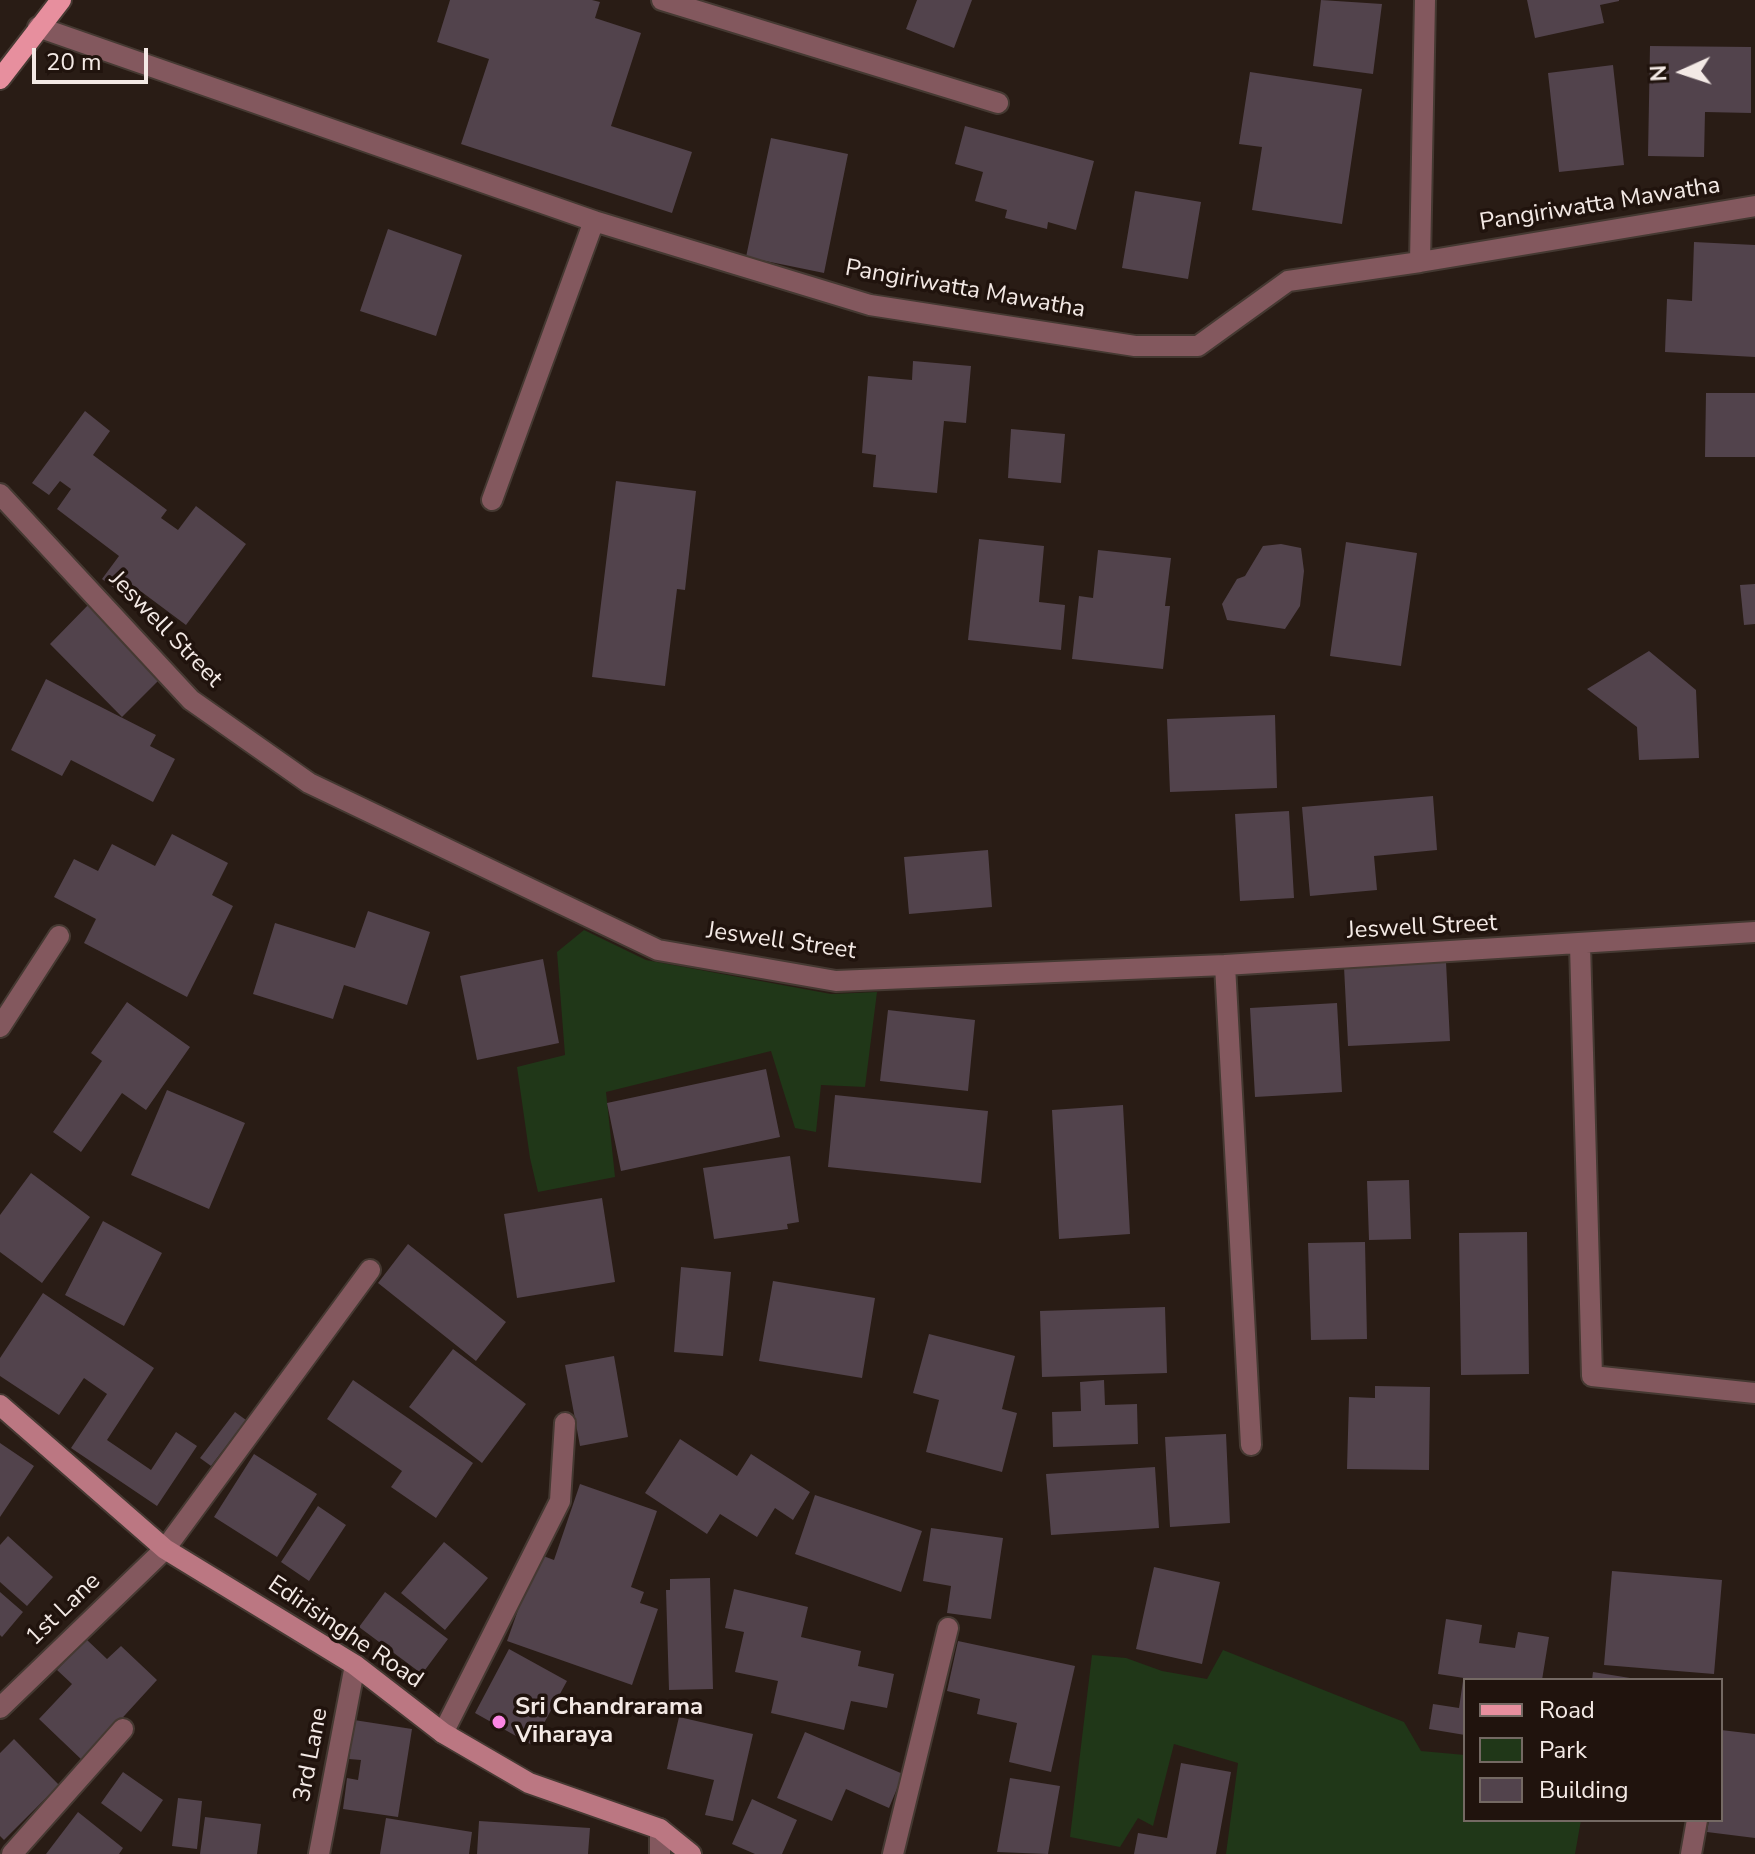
<!DOCTYPE html>
<style>
body{margin:0}
#map{position:relative;width:1755px;height:1854px;overflow:hidden;background:#291c15;font-family:"Nunito Sans",sans-serif}
canvas{display:block}
.legend{position:absolute;left:1463px;top:1678px;width:260px;height:144px;box-sizing:border-box;background:#20130d;border:2px solid #746963;margin:0;padding:10px 14px;list-style:none;font-size:24px;color:#f3e9e5}
.legend li{display:flex;align-items:center;gap:16px;height:40px}
.legend b{width:40px;border:2px solid #746963}
.north{position:absolute;left:1643px;top:32px;width:80px;height:80px;-webkit-text-stroke:6px #20130d;paint-order:stroke;rotate:267deg;font-size:22px;font-weight:700;line-height:32px;text-align:center;color:#f3e9e5}
.north::after{content:'';display:block;margin:auto;width:28px;height:36px;background:#f3e9e5;clip-path:polygon(50% 0,100% 100%,50% 72%,0 100%)}
.scale{position:absolute;left:32px;top:48px;width:116px;height:36px;box-sizing:border-box;border:4px solid #f3e9e5;border-top:0;padding-left:10px;font-size:24px;line-height:28px;white-space:nowrap;color:#f3e9e5;-webkit-text-stroke:6px #20130d;paint-order:stroke}
</style>
<div id="map">
<canvas width="1755" height="1854"></canvas>
<ul class="legend">
<li><b style="height:10px;background:#e78f9e"></b>Road</li>
<li><b style="height:22px;background:#203718"></b>Park</li>
<li><b style="height:22px;background:#52434c"></b>Building</li>
</ul>
<div class="north">N</div>
<div class="scale">20 m</div>
</div>
<script>
const ctx = document.querySelector('canvas').getContext('2d');
ctx.lineJoin = 'round';
function paint(path, color) {
  ctx.fillStyle = color;
  ctx.fill(path, 'evenodd');
}
function shape(rows) {
  const path = new Path2D();
  for (const r of rows) {
    path.moveTo(r[0], r[1]);
    for (let i = 2; i < r.length; i += 2) path.lineTo(r[i], r[i + 1]);
  }
  return path;
}
function trace(path, color, width, dash) {
  ctx.strokeStyle = color;
  ctx.lineWidth = width;
  ctx.lineCap = dash ? 'butt' : 'round';
  ctx.setLineDash(dash || []);
  ctx.stroke(path);
}
function label(font, color, halo, rows, align = 'center') {
  ctx.font = font + ' "Nunito Sans",sans-serif';
  ctx.lineWidth = 7;
  ctx.setLineDash([]);
  ctx.textBaseline = 'middle';
  ctx.strokeStyle = halo;
  ctx.fillStyle = color;
  for (const [text, x, y, turn = 0] of rows) {
    ctx.save();
    ctx.translate(x, y);
    ctx.rotate((+turn || 0) * Math.PI / 180);
    ctx.textAlign = isNaN(turn) ? turn : align;
    if (halo) ctx.strokeText(text, 0, 0);
    ctx.fillText(text, 0, 0);
    ctx.restore();
  }
}
paint(shape([
 [584,930,646,960,831,994,877,992,865,1087,821,1085,816,1132,795,1128,771,1051,606,1092,615,1177,538,1192,530,1158,517,1067,565,1055,557,952],
 [1223,1650,1404,1722,1421,1751,1465,1755,1465,1820,1581,1820,1575,1854,1226,1854,1238,1763,1174,1744,1153,1826,1138,1818,1120,1847,1070,1837,1092,1655,1126,1658,1162,1671,1207,1679]
]), '#203718');
paint(shape([
 [450,0,592,0,600,2,595,18,641,33,611,126,692,152,672,213,461,144,489,59,437,42],
 [917,0,972,0,954,48,906,29],
 [1321,0,1382,4,1373,74,1313,66],
 [1527,0,1619,0,1619,1,1600,5,1604,23,1535,38],
 [1650,46,1751,47,1751,113,1705,112,1704,157,1648,156],
 [1613,65,1624,165,1559,172,1548,73],
 [1250,72,1362,89,1342,224,1252,210,1262,147,1239,144],
 [965,126,1094,161,1076,230,1048,222,1047,229,1005,218,1007,210,975,201,983,172,955,164],
 [771,138,848,154,824,273,746,257],
 [1135,191,1201,202,1188,279,1122,268],
 [388,229,462,255,436,336,360,311],
 [1694,242,1755,245,1755,357,1665,352,1667,299,1692,301],
 [913,361,971,366,966,423,944,421,937,493,873,487,876,455,862,453,868,376,912,380],
 [1706,393,1755,393,1755,457,1705,457],
 [85,411,110,431,93,455,167,510,161,518,178,530,196,506,246,544,186,625,131,584,123,595,102,579,119,556,57,509,71,489,60,481,49,495,32,483],
 [1011,429,1065,434,1061,483,1008,478],
 [616,481,696,491,685,590,677,589,665,686,592,677],
 [979,539,1044,546,1039,602,1065,605,1061,650,968,640],
 [1346,542,1417,553,1401,666,1330,656],
 [1281,544,1301,548,1304,571,1300,606,1285,629,1227,620,1222,604,1237,579,1245,576,1263,546],
 [1098,550,1171,558,1165,606,1170,606,1163,669,1072,659,1079,596,1093,598],
 [1755,584,1755,624,1744,625,1740,585],
 [91,602,164,675,122,717,50,644],
 [1649,651,1696,690,1699,758,1639,760,1637,727,1587,689],
 [46,679,156,735,150,746,175,759,153,802,71,760,62,776,11,750],
 [1275,715,1277,788,1170,792,1167,719],
 [1433,796,1437,850,1374,856,1377,890,1310,896,1302,807],
 [1289,811,1294,898,1240,901,1235,814],
 [172,834,228,863,212,895,233,906,187,997,84,943,96,919,54,897,74,859,98,871,112,844,155,866],
 [988,850,992,907,909,914,904,857],
 [368,911,430,932,407,1005,344,985,333,1019,253,994,275,923,355,948],
 [543,959,559,1043,477,1060,460,976],
 [1446,962,1450,1041,1348,1046,1344,967],
 [127,1002,190,1047,146,1110,122,1093,81,1152,53,1132,102,1061,91,1053],
 [1337,1003,1342,1092,1255,1097,1250,1008],
 [888,1010,975,1020,968,1091,880,1081],
 [766,1069,780,1137,621,1171,607,1103],
 [167,1090,245,1123,209,1209,131,1175],
 [835,1095,988,1111,981,1183,828,1167],
 [1123,1105,1130,1234,1059,1239,1052,1110],
 [790,1156,799,1222,787,1224,788,1229,714,1239,703,1168],
 [31,1173,90,1217,42,1283,0,1252,0,1215],
 [1409,1180,1411,1239,1369,1240,1367,1181],
 [602,1198,615,1282,517,1298,504,1214],
 [103,1221,162,1253,124,1326,65,1295],
 [1527,1232,1529,1374,1461,1375,1459,1233],
 [1365,1242,1367,1339,1311,1340,1308,1243],
 [408,1244,506,1322,476,1361,378,1283],
 [681,1267,731,1272,723,1356,674,1352],
 [773,1281,875,1298,862,1378,759,1361],
 [43,1293,154,1368,107,1440,151,1470,176,1432,197,1446,157,1506,71,1448,107,1394,84,1378,59,1415,0,1376,0,1358],
 [1165,1307,1167,1373,1042,1377,1040,1311],
 [929,1334,1015,1356,1002,1409,1017,1413,1002,1472,926,1452,939,1400,913,1393],
 [453,1349,526,1404,482,1463,409,1407],
 [614,1356,628,1437,580,1446,565,1365],
 [353,1380,473,1463,436,1518,391,1487,402,1471,327,1419],
 [1104,1380,1105,1405,1137,1404,1138,1444,1053,1447,1052,1412,1081,1411,1080,1382],
 [1375,1386,1430,1387,1429,1470,1347,1469,1349,1397,1375,1398],
 [235,1412,246,1420,211,1466,200,1458],
 [1226,1434,1230,1523,1170,1527,1165,1437],
 [680,1439,737,1476,751,1454,810,1492,793,1520,775,1508,757,1537,720,1514,707,1534,645,1493],
 [0,1443,34,1466,0,1517],
 [254,1454,317,1494,277,1557,214,1517],
 [1155,1467,1159,1528,1051,1535,1046,1474],
 [580,1484,657,1511,631,1587,644,1592,640,1603,658,1609,632,1685,507,1641,538,1554,554,1560],
 [815,1495,922,1531,901,1592,795,1554],
 [318,1506,346,1525,309,1581,281,1562],
 [931,1528,1003,1538,991,1619,947,1613,951,1586,923,1581],
 [8,1536,53,1577,27,1606,0,1582,0,1545],
 [444,1542,488,1578,445,1630,401,1593],
 [1154,1567,1220,1582,1202,1664,1136,1649],
 [1612,1571,1722,1580,1714,1674,1604,1665],
 [710,1578,713,1689,669,1690,666,1590,670,1590,670,1579],
 [734,1589,808,1607,801,1637,861,1651,858,1666,894,1674,887,1708,851,1701,844,1730,771,1713,778,1681,735,1672,744,1632,725,1628],
 [0,1592,23,1612,2,1637,0,1635],
 [385,1592,448,1639,422,1674,359,1627],
 [1446,1619,1482,1625,1479,1643,1515,1648,1518,1632,1549,1637,1542,1680,1463,1680,1464,1678,1438,1674],
 [86,1639,107,1659,121,1646,157,1680,83,1761,39,1719,72,1684,57,1670],
 [958,1641,1075,1666,1051,1772,1009,1762,1017,1723,977,1714,980,1699,947,1691],
 [509,1649,567,1681,532,1745,475,1713],
 [1593,1672,1630,1678,1630,1680,1592,1680],
 [1463,1681,1465,1735,1429,1729,1433,1704,1459,1708],
 [679,1717,753,1734,733,1821,705,1815,714,1780,667,1769],
 [354,1720,412,1729,398,1817,343,1809,347,1778,358,1780,361,1760,349,1759],
 [1721,1730,1755,1734,1755,1838,1707,1832,1709,1820,1721,1820],
 [805,1732,903,1774,889,1808,846,1789,832,1821,777,1798],
 [14,1739,59,1785,4,1840,0,1836,0,1753],
 [1181,1763,1231,1772,1216,1854,1134,1854,1138,1833,1167,1838],
 [123,1772,163,1800,141,1832,101,1803],
 [1010,1778,1060,1786,1048,1854,997,1852],
 [178,1798,202,1801,197,1849,172,1846],
 [752,1799,797,1820,782,1854,755,1854,732,1844],
 [78,1812,123,1848,119,1854,46,1854],
 [205,1817,261,1824,257,1854,200,1854],
 [386,1818,472,1832,469,1854,380,1854],
 [479,1821,590,1828,588,1854,477,1854]
]), '#52434c');
const street = shape([
 [662,0,998,103],
 [38,27,594,221,870,305,1135,346,1198,346,1288,281,1420,262,1755,206],
 [1420,262,1425,0],
 [0,494,191,700,309,783,658,950,836,981,1225,965,1755,932],
 [492,500,594,221],
 [1580,945,1592,1376,1755,1393],
 [1225,965,1251,1445],
 [0,1027,59,936],
 [0,1708,165,1549,370,1270],
 [443,1733,560,1501,565,1423],
 [12,1854,123,1729],
 [319,1854,355,1665],
 [660,1854,660,1829],
 [893,1854,948,1628],
 [1691,1854,1697,1820]
]);
const secondary = shape([
 [0,1405,165,1549,355,1665,443,1733,529,1783,660,1829,691,1854]
]);
const primary = shape([
 [0,79,61,0]
]);
trace(street, '#453932', 24);
trace(secondary, '#453932', 24);
trace(primary, '#453932', 24);
trace(street, '#83585e', 20);
trace(secondary, '#bb7782', 20);
trace(primary, '#e78f9e', 20);
for (const [x, y, r, color] of [
 [499,1722,8,"#fc86e4"]
]) {
  const dot = new Path2D();
  dot.arc(x, y, r, 0, 2 * Math.PI);
  ctx.fillStyle = color;
  ctx.fill(dot);
  trace(dot, '#20130d', 3);
}
label('24px', '#f3e9e5', '#20130d', [
 ["Pangiriwatta Mawatha",1600,205,-9],
 ["Pangiriwatta Mawatha",965,290,10],
 ["Jeswell Street",165,630,46],
 ["Jeswell Street",1422,928,-3],
 ["Jeswell Street",781,942,8],
 ["1st Lane",64,1610,-44],
 ["Edirisinghe Road",345,1633,34],
 ["3rd Lane",312,1755,-79]
]);
label('bold 24px', '#f3e9e5', '#20130d', [
 ["Sri Chandrarama",515,1708],
 ["Viharaya",515,1736]
], 'left');
</script>
